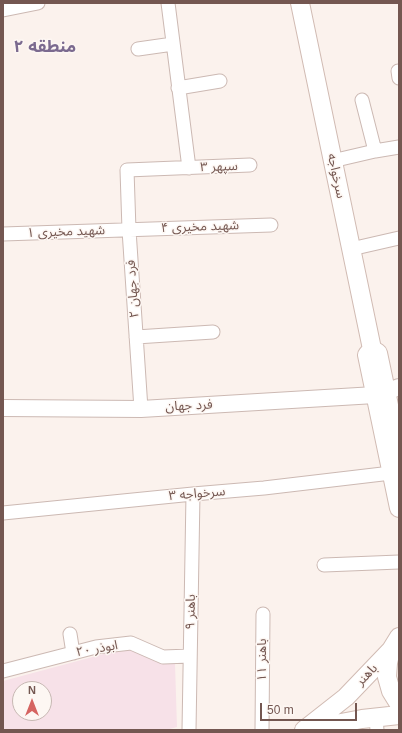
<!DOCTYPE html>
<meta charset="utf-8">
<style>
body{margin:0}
#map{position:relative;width:402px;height:733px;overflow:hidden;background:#fbf2ed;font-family:Helvetica,sans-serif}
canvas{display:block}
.frame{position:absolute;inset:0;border:4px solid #745751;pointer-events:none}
.north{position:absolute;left:12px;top:681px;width:40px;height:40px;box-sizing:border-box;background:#fdf7f3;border:1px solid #c6b7b2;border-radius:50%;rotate:0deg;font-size:11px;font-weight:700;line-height:16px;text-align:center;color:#745751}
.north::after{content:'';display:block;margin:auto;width:14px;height:18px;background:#d56461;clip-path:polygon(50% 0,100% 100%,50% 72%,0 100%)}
.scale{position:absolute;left:260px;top:703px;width:97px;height:18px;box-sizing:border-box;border:2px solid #745751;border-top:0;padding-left:5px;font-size:12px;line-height:14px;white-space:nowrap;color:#745751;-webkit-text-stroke:3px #fdf7f3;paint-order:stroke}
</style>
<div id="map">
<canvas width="402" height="733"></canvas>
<div class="frame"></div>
<div class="north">N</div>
<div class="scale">50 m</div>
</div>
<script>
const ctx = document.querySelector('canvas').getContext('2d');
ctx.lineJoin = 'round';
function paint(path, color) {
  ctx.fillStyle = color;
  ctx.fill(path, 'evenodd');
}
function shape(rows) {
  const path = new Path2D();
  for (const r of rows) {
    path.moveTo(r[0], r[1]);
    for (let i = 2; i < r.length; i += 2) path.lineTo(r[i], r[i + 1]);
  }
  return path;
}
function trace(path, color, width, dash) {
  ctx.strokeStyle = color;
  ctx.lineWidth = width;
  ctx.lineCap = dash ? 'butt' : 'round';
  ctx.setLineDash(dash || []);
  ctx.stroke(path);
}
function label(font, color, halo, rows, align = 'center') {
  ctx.font = font + ' Helvetica,"Noto Sans Arabic",sans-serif';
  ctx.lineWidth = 3;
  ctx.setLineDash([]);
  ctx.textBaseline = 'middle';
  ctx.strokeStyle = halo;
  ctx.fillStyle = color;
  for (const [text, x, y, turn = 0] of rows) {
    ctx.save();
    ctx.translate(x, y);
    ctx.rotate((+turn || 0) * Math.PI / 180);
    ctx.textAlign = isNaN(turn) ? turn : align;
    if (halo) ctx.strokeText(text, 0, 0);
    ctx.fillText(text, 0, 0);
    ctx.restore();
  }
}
paint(shape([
 [126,648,175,664,177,727,166,730,3,730,3,681],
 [20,689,44,689,44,713,20,713]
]), '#f7e1e8');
const minor = shape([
 [168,3,189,168],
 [3,10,38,3],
 [138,49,173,44],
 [399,71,398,71,399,78],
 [178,88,220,81],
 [362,100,375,151],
 [332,161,375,151,399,147],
 [3,234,271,225],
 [351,249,399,238],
 [136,337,213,332],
 [141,409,129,230,127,170,250,165],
 [3,513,193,494,264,488,391,473],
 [324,565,399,562],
 [70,634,73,653],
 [3,671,96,647,131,643,163,657,190,656],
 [376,718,377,730],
 [189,730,193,494],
 [262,730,263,614]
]);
const tertiary = shape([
 [386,392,399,387],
 [3,408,141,409,375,395]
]);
const secondary = shape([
 [300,3,372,349],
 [399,453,378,353,372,349,367,355,399,508],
 [399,637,391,650,388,663,387,677,391,691,399,704],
 [391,650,346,697,304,730,362,719,399,715]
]);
trace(minor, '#ccb9b3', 15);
trace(tertiary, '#ccb9b3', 18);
trace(secondary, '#d1bbb3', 20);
trace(minor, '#fff', 13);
trace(tertiary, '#fff', 16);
trace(secondary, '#fff', 18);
label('13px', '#745751', '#fdf7f3', [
 ["۳ سپهر",219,167,-2],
 ["سرخواجه",336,176,78],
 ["۴ شهید مخیری",200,227,-2],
 ["شهید مخیری ۱",66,232,-2],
 ["۲ فرد جهان",133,289,-94],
 ["فرد جهان",189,406,-3],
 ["سرخواجه ۳",197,494,-5],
 ["۹ باهنر",191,612,-89],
 ["ابوذر ۲۰",97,649,-10],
 ["باهنر ۱۱",262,660,-90],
 ["باهنر",367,675,-46]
]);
label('bold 17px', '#7b6a8f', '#fdf7f3', [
 ["منطقه ۲",45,47]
]);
</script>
